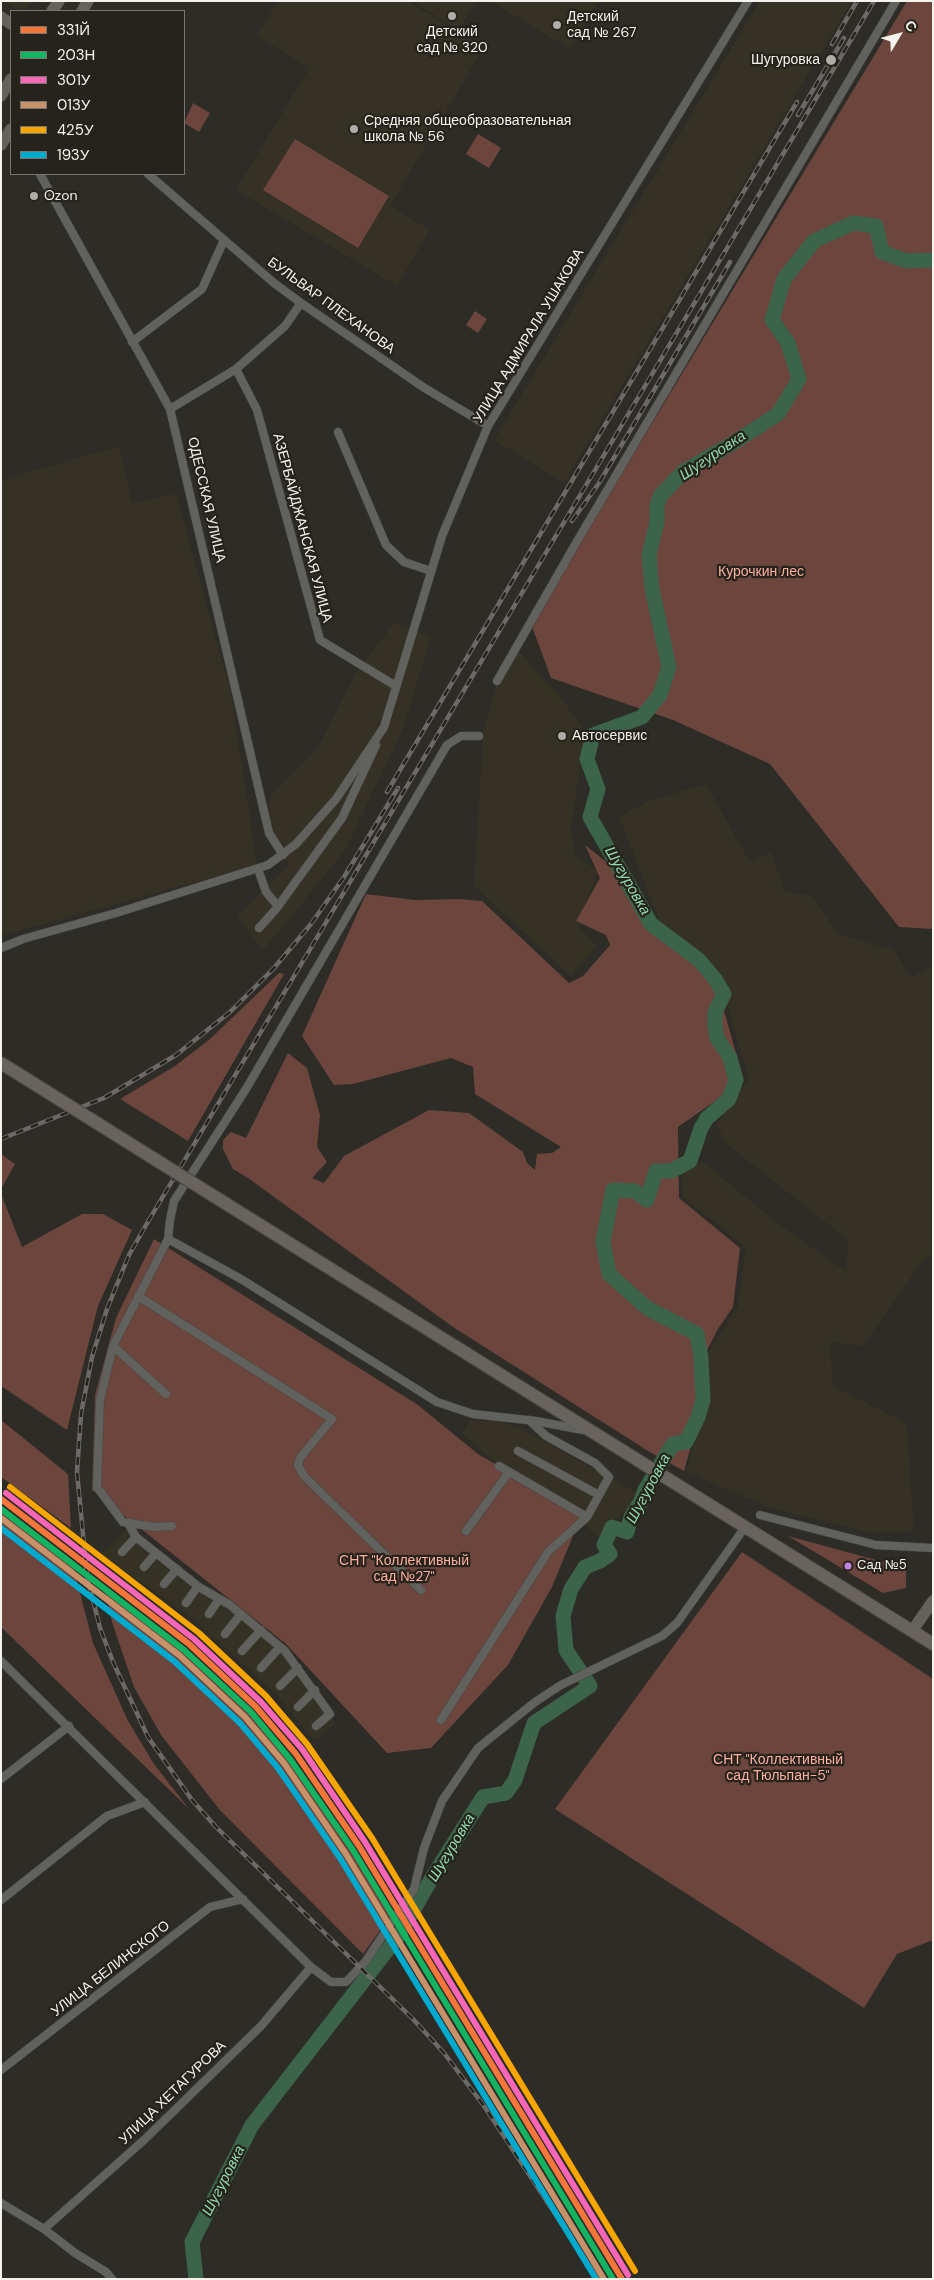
<!DOCTYPE html>
<meta charset="utf-8">
<style>
body{margin:0}
#map{position:relative;width:934px;height:2280px;overflow:hidden;background:#2d2c27;font-family:"DM Sans",sans-serif}
canvas{display:block}
.frame{position:absolute;inset:0;border:2px solid #f3f2ec;pointer-events:none}
.legend{position:absolute;left:10px;top:10px;width:175px;height:165px;box-sizing:border-box;background:#25231b;border:1px solid #77766f;margin:0;padding:6px 9px;list-style:none;font-size:15px;color:#f3f2ec}
.legend li{display:flex;align-items:center;gap:10px;height:25px}
.legend b{width:25px;border:1px solid #77766f}
.north{position:absolute;left:874px;top:10px;width:50px;height:50px;-webkit-text-stroke:4px #25231b;paint-order:stroke;rotate:53deg;font-size:14px;font-weight:700;line-height:20px;text-align:center;color:#f3f2ec}
.north::after{content:'';display:block;margin:auto;width:18px;height:22px;background:#f3f2ec;clip-path:polygon(50% 0,100% 100%,50% 72%,0 100%)}
</style>
<div id="map">
<canvas width="934" height="2280"></canvas>
<div class="frame"></div>
<ul class="legend">
<li><b style="height:6px;background:#f5763a"></b>331Й</li>
<li><b style="height:6px;background:#13b361"></b>203Н</li>
<li><b style="height:6px;background:#fa66b7"></b>301У</li>
<li><b style="height:6px;background:#c7916a"></b>013У</li>
<li><b style="height:6px;background:#f7a600"></b>425У</li>
<li><b style="height:6px;background:#00a9ce"></b>193У</li>
</ul>
<div class="north">С</div>
</div>
<script>
const ctx = document.querySelector('canvas').getContext('2d');
ctx.lineJoin = 'round';
function paint(path, color) {
  ctx.fillStyle = color;
  ctx.fill(path, 'evenodd');
}
function shape(rows) {
  const path = new Path2D();
  for (const r of rows) {
    path.moveTo(r[0], r[1]);
    for (let i = 2; i < r.length; i += 2) path.lineTo(r[i], r[i + 1]);
  }
  return path;
}
function trace(path, color, width, dash) {
  ctx.strokeStyle = color;
  ctx.lineWidth = width;
  ctx.lineCap = dash ? 'butt' : 'round';
  ctx.setLineDash(dash || []);
  ctx.stroke(path);
}
function label(font, color, halo, rows, align = 'center') {
  ctx.font = font + ' "DM Sans",sans-serif';
  ctx.lineWidth = 4.5;
  ctx.setLineDash([]);
  ctx.textBaseline = 'middle';
  ctx.strokeStyle = halo;
  ctx.fillStyle = color;
  for (const [text, x, y, turn = 0] of rows) {
    ctx.save();
    ctx.translate(x, y);
    ctx.rotate((+turn || 0) * Math.PI / 180);
    ctx.textAlign = isNaN(turn) ? turn : align;
    if (halo) ctx.strokeText(text, 0, 0);
    ctx.fillText(text, 0, 0);
    ctx.restore();
  }
}
paint(shape([
 [4,1,32,1,26,11,20,11],
 [278,1,407,1,484,47,390,206,430,230,397,286,236,190,309,68,257,36],
 [412,1,476,1,459,30],
 [490,1,599,1,570,49],
 [760,1,852,1,564,483,494,440],
 [119,446,132,503,176,494,231,694,257,865,1,936,1,480],
 [394,623,431,637,404,727,345,850,263,951,237,916,289,865,267,834,270,796,317,749,357,671],
 [518,651,562,699,585,732,571,828,575,855,598,871,578,922,580,928,597,946,571,976,474,886,483,731,498,680],
 [706,784,750,862,771,852,785,891,812,896,838,934,894,950,910,977,933,967,933,1253,924,1259,863,1346,831,1342,832,1385,907,1424,914,1531,872,1533,773,1509,686,1472,707,1393,705,1358,738,1307,746,1247,683,1197,682,1172,702,1161,782,1227,846,1271,848,1240,727,1144,716,1125,749,1078,727,1005,726,986,705,956,660,922,619,817,648,801],
 [495,1420,521,1429,638,1493,629,1509,608,1524,602,1539,590,1530,569,1510,506,1472,462,1433,469,1421],
 [128,1527,209,1595,268,1635,330,1714,335,1724,317,1740,309,1735,276,1694,190,1616,102,1555]
]), '#353124');
paint(shape([
 [907,1,933,1,933,929,899,927,770,764,673,720,551,678,531,624],
 [193,103,210,113,199,132,184,123],
 [478,134,501,148,489,168,466,154],
 [295,139,389,196,358,248,263,190],
 [475,311,487,319,478,333,466,325],
 [585,845,624,876,656,936,681,940,718,990,744,1081,678,1127,679,1198,740,1248,733,1307,718,1329,703,1358,705,1395,684,1471,648,1451,453,1327,248,1178,233,1169,223,1149,223,1140,231,1132,246,1138,288,1053,307,1068,320,1115,317,1147,327,1162,312,1178,324,1183,344,1156,429,1110,469,1113,523,1152,527,1163,535,1170,537,1154,552,1153,561,1147,475,1094,473,1067,451,1058,353,1084,334,1085,302,1036,366,894,415,900,459,899,482,901,569,983,583,976,610,945,606,935,576,921,600,878],
 [279,973,284,974,188,1141,120,1099,175,1066,210,1039],
 [1,1154,15,1164,1,1189],
 [1,1194,22,1247,82,1214,103,1214,132,1230,98,1306,67,1430,1,1386],
 [154,1239,418,1405,478,1454,582,1514,552,1587,508,1665,431,1748,387,1753,286,1644,92,1490,95,1395,116,1318],
 [1,1420,68,1474,71,1528,1,1477],
 [1,1509,72,1562,93,1643,128,1721,154,1764,189,1809,1,1627],
 [788,1536,876,1560,902,1564,906,1571,906,1588,883,1593],
 [742,1552,933,1679,933,1940,897,1954,864,2008,555,1809],
 [105,1588,160,1629,246,1704,302,1771,368,1872,392,1914,363,1954,219,1809,161,1735,134,1687,112,1622]
]), '#6c453d');
trace(shape([
 [196,2279,192,2242,252,2125,399,1935,433,1876,483,1797,506,1793,515,1780,534,1723,590,1686,566,1650,563,1616,571,1589,585,1567,600,1561,610,1554,604,1545,612,1527,627,1532,631,1517,641,1501,645,1490,673,1444,686,1442,698,1417,703,1400,701,1357,697,1334,647,1308,609,1274,603,1241,613,1190,635,1191,647,1200,656,1171,671,1171,690,1161,701,1128,707,1118,729,1099,736,1080,730,1058,717,1038,715,1027,715,1012,724,994,715,979,699,960,651,924,590,817,598,789,587,759,593,735,642,717,660,695,669,667,652,589,649,555,657,522,657,505,661,495,683,472,733,443,778,414,799,379,788,343,772,320,784,279,814,241,853,223,876,226,882,252,906,261,933,260]
]), '#3b644b', 15);
const street = shape([
 [40,174,170,409,269,833,283,855],
 [148,174,274,283,301,303,423,387,488,426],
 [132,342,202,289,224,240],
 [236,369,257,410,320,640,396,686],
 [170,409,236,369,285,326,301,303],
 [338,432,386,545,404,562,431,571],
 [497,681,576,543,896,1],
 [258,869,266,892,278,906],
 [259,928,276,909,342,818,376,745],
 [1,948,23,939,116,913,268,865,296,844,336,799,384,727,442,536,488,426,748,1],
 [168,1239,241,1279,437,1402,473,1414,536,1421,583,1430],
 [138,1296,332,1419,300,1458,298,1465,303,1475,421,1590],
 [113,1346,100,1400,97,1487,123,1522,154,1527,172,1526],
 [166,1394,113,1346,168,1239,170,1220,174,1201,246,1089,447,745,461,736,479,736],
 [518,1451,599,1495],
 [499,1466,587,1517,609,1477,595,1463,546,1436,529,1420],
 [760,1515,876,1545,933,1548],
 [128,1523,136,1537,199,1587,230,1605,285,1651,330,1714,316,1726],
 [466,1531,509,1472],
 [122,1552,136,1537],
 [144,1567,156,1553],
 [164,1584,177,1569],
 [186,1603,198,1586],
 [209,1614,219,1599],
 [225,1634,241,1614],
 [242,1651,261,1630],
 [1,1661,311,1967,331,1982,346,1982,365,1962,414,1889,424,1848,442,1801,478,1748,535,1702,561,1685,662,1636,677,1623,745,1527],
 [261,1668,280,1647],
 [280,1686,298,1668],
 [298,1707,315,1690],
 [441,1720,548,1552,587,1517],
 [1,1779,69,1726],
 [1,1900,107,1816,145,1802],
 [1,2070,210,1907,243,1899],
 [1,2203,44,2229,75,2253,106,2272,112,2279],
 [44,2229,144,2140,261,2026,311,1967]
]);
const secondary = shape([
 [52,11,59,1],
 [82,11,88,1],
 [1,17,11,24],
 [1,96,11,79],
 [1,145,11,129],
 [912,1631,933,1601]
]);
const primary = shape([
 [212,1195,933,1644]
]);
trace(street, '#494845', 9);
trace(secondary, '#494845', 12);
trace(primary, '#494845', 14);
trace(street, '#61615d', 8);
trace(secondary, '#65625d', 11);
trace(primary, '#68635d', 12);
const rail = shape([
 [832,44,857,1],
 [798,115,844,38],
 [572,521,599,483,730,262],
 [387,792,797,102],
 [1,1139,104,1098,176,1055,230,1012,274,968,311,924,344,877,398,788],
 [598,2279,484,2106,444,2053,413,2019,216,1827,192,1800,148,1737,113,1662,100,1628,87,1576,77,1472,81,1414,92,1357,107,1309,129,1255,146,1225,874,1]
]);
trace(rail, '#6b6a67', 4.5);
trace(rail, '#25231b', 2.5, [8]);
const primaryBridge = shape([
 [1,1063,212,1195]
]);
trace(primaryBridge, '#494845', 14, []);
trace(primaryBridge, '#68635d', 12);
trace(shape([
 [1,1499,189,1644,256,1707,296,1754,359,1846,622,2279]
]), '#f5763a', 6);
trace(shape([
 [1,1509,184,1650,251,1712,290,1759,353,1850,613,2279]
]), '#13b361', 6);
trace(shape([
 [6,1493,194,1639,261,1702,302,1749,365,1842,628,2275]
]), '#fa66b7', 6);
trace(shape([
 [1,1518,179,1655,245,1717,284,1763,346,1854,604,2279]
]), '#c7916a', 6);
trace(shape([
 [10,1487,199,1633,266,1696,307,1744,372,1838,635,2271]
]), '#f7a600', 6);
trace(shape([
 [1,1528,174,1661,240,1723,278,1768,340,1858,596,2279]
]), '#00a9ce', 6);
for (const [x, y, r, color] of [
 [452,16,5,"#aeada7"],
 [557,25,5,"#aeada7"],
 [831,60,6,"#aeada7"],
 [354,129,5,"#aeada7"],
 [34,196,5,"#aeada7"],
 [562,736,5,"#aeada7"],
 [848,1566,4.5,"#c483df"]
]) {
  const dot = new Path2D();
  dot.arc(x, y, r, 0, 2 * Math.PI);
  ctx.fillStyle = color;
  ctx.fill(dot);
  trace(dot, '#25231b', 2);
}
label('13px', '#f3f2ec', '#25231b', [
 ["Сад №5",857,1566]
], 'left');
label('14px', '#f3f2ec', '#25231b', [
 ["Детский",567,17],
 ["сад № 267",567,33],
 ["Детский",452,32,"center"],
 ["сад № 320",452,48,"center"],
 ["Шугуровка",820,60,"right"],
 ["Средняя общеобразовательная",364,121],
 ["школа № 56",364,137],
 ["Ozon",44,196],
 ["Автосервис",572,736]
], 'left');
label('14px', '#f3f2ec', '#25231b', [
 ["БУЛЬВАР ПЛЕХАНОВА",331,306,36],
 ["УЛИЦА АДМИРАЛА УШАКОВА",529,336,-59],
 ["ОДЕССКАЯ УЛИЦА",206,500,77],
 ["АЗЕРБАЙДЖАНСКАЯ УЛИЦА",302,528,75],
 ["УЛИЦА БЕЛИНСКОГО",111,1969,-38],
 ["УЛИЦА ХЕТАГУРОВА",173,2093,-44]
]);
label('14px', '#feafa0', '#25231b', [
 ["Курочкин лес",761,572],
 ["СНТ \"Коллективный",404,1561],
 ["сад №27\"",404,1577],
 ["СНТ \"Коллективный",778,1760],
 ["сад Тюльпан-5\"",778,1776]
]);
label('italic 15px', '#90d9ad', '#25231b', [
 ["Шугуровка",713,456,-34],
 ["Шугуровка",627,881,60],
 ["Шугуровка",649,1489,-62],
 ["Шугуровка",452,1848,-59],
 ["Шугуровка",224,2181,-63]
]);
</script>
